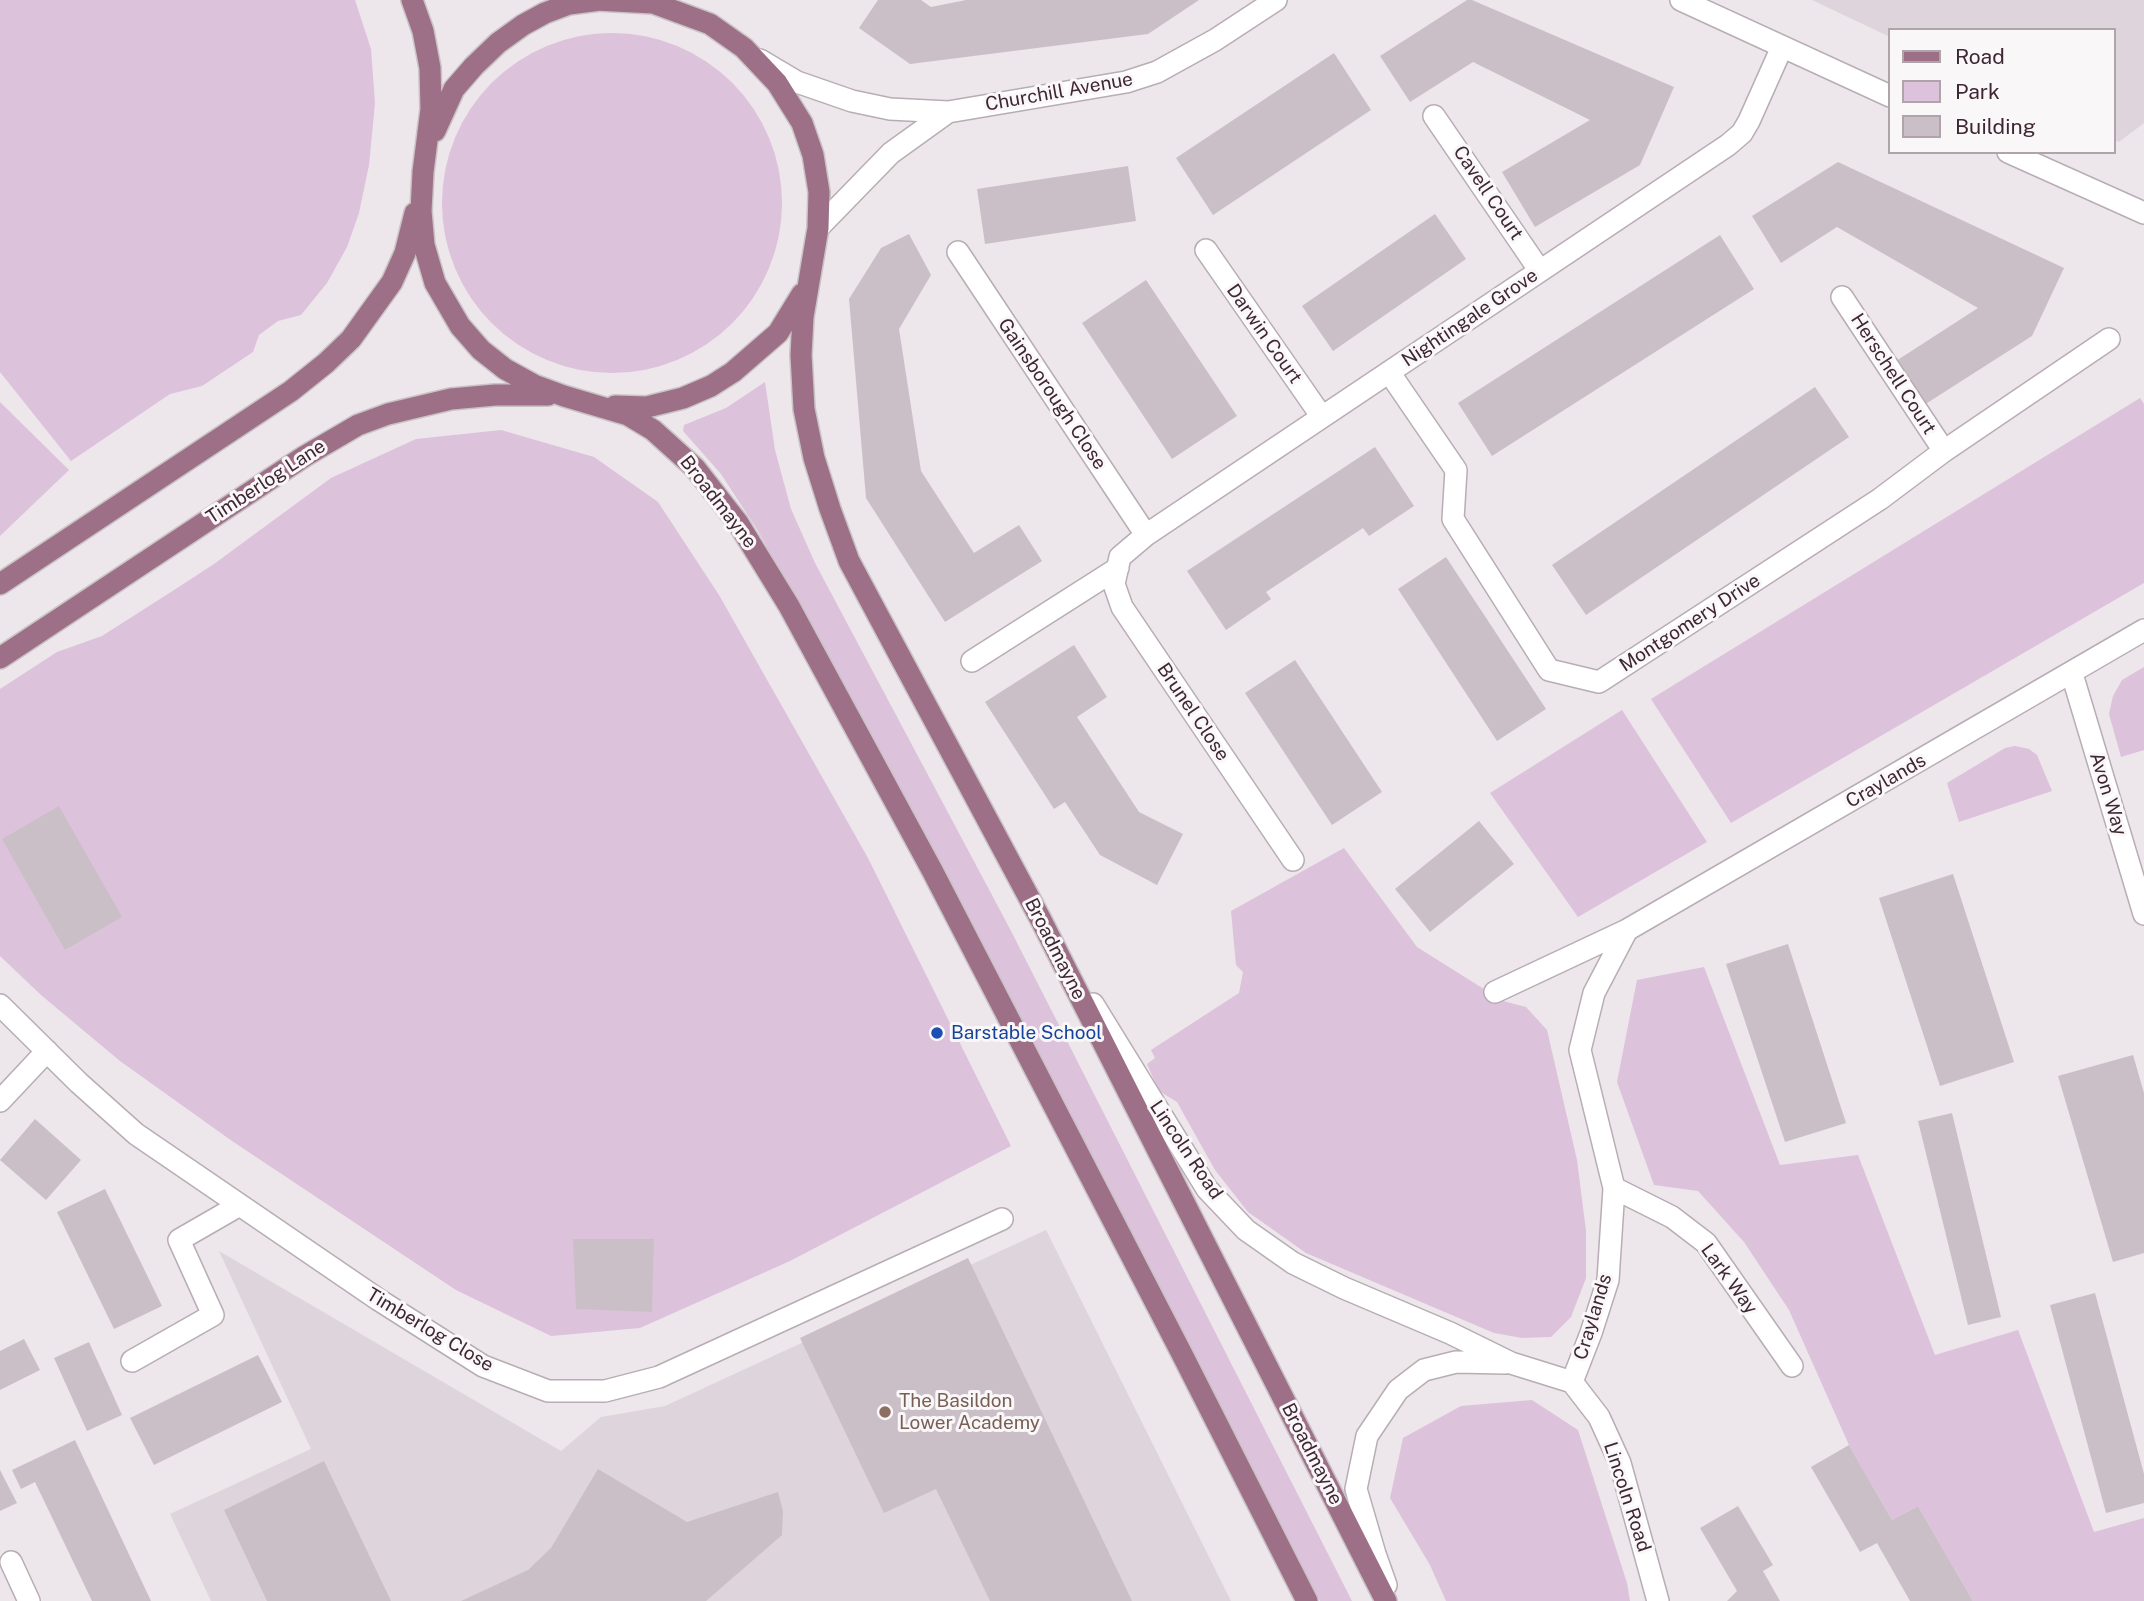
<!DOCTYPE html>
<style>
body{margin:0}
#map{position:relative;width:2144px;height:1601px;overflow:hidden;background:#ede6eb;font-family:"Public Sans",sans-serif}
canvas{display:block}
.legend{position:absolute;left:1888px;top:28px;width:228px;height:126px;box-sizing:border-box;background:#faf7f9;border:2px solid #afa4aa;margin:0;padding:9px 12px;list-style:none;font-size:21px;color:#3e2733}
.legend li{display:flex;align-items:center;gap:14px;height:35px}
.legend b{width:35px;border:2px solid #afa4aa}
</style>
<div id="map">
<canvas width="2144" height="1601"></canvas>
<ul class="legend">
<li><b style="height:9px;background:#9e7087"></b>Road</li>
<li><b style="height:19px;background:#dcc2db"></b>Park</li>
<li><b style="height:19px;background:#cbbfc7"></b>Building</li>
</ul>
</div>
<script>
const ctx = document.querySelector('canvas').getContext('2d');
ctx.lineJoin = 'round';
function paint(path, color) {
  ctx.fillStyle = color;
  ctx.fill(path, 'evenodd');
}
function shape(rows) {
  const path = new Path2D();
  for (const r of rows) {
    if (r.length === 3) {
      path.moveTo(r[0] + r[2], r[1]);
      path.arc(r[0], r[1], r[2], 0, 2 * Math.PI);
      continue;
    }
    path.moveTo(r[0], r[1]);
    for (let i = 2; i < r.length; i += 2) path.lineTo(r[i], r[i + 1]);
  }
  return path;
}
function trace(path, color, width, dash) {
  ctx.strokeStyle = color;
  ctx.lineWidth = width;
  ctx.lineCap = dash ? 'butt' : 'round';
  ctx.setLineDash(dash || []);
  ctx.stroke(path);
}
function label(font, color, halo, rows, align = 'center') {
  ctx.font = font + ' "Public Sans",sans-serif';
  ctx.lineWidth = 6;
  ctx.setLineDash([]);
  ctx.textBaseline = 'middle';
  ctx.strokeStyle = halo;
  ctx.fillStyle = color;
  for (const [text, x, y, turn = 0] of rows) {
    ctx.save();
    ctx.translate(x, y);
    ctx.rotate((+turn || 0) * Math.PI / 180);
    ctx.textAlign = isNaN(turn) ? turn : align;
    if (halo) ctx.strokeText(text, 0, 0);
    ctx.fillText(text, 0, 0);
    ctx.restore();
  }
}
paint(shape([
 [1812,0,2144,0,2144,123,2119,142,2114,140,2114,30,1890,30,1890,37],
 [1046,1230,1231,1601,211,1601,170,1514,311,1449,219,1251,561,1451,601,1417,665,1406]
]), '#ddd5db');
paint(shape([
 [0,0,355,0,371,49,375,103,369,165,359,213,347,247,327,283,301,315,278,321,259,335,253,352,202,386,170,394,71,461,0,372],
 [612,203,170],
 [765,382,775,450,791,509,815,563,1009,927,1352,1601,1320,1601,1200,1365,865,724,758,531,721,474,683,431,684,425,726,408],
 [2140,398,2144,404,2144,583,1731,823,1651,699],
 [0,402,69,470,0,536],
 [501,430,594,457,658,502,719,595,868,858,1011,1146,790,1261,640,1328,551,1336,456,1290,232,1141,120,1061,41,995,0,956,0,689,57,652,102,636,171,592,214,564,331,478,416,439],
 [2144,667,2144,750,2121,757,2109,714,2113,696,2122,680],
 [1622,710,1707,842,1578,917,1490,793],
 [2015,746,2029,749,2037,755,2052,791,1959,822,1947,783,2005,748],
 [1344,848,1417,947,1503,1001,1526,1007,1547,1030,1577,1160,1586,1231,1586,1278,1571,1317,1551,1337,1522,1338,1494,1333,1306,1253,1248,1212,1215,1170,1177,1102,1159,1091,1147,1064,1155,1058,1151,1050,1239,993,1243,972,1236,965,1231,911],
 [1704,967,1780,1165,1858,1155,1935,1355,2018,1330,2094,1532,2144,1518,2144,1601,1973,1601,1918,1506,1892,1520,1849,1445,1789,1310,1744,1242,1698,1191,1654,1185,1617,1082,1637,980],
 [1532,1400,1578,1430,1627,1583,1630,1601,1446,1601,1430,1565,1390,1498,1403,1438,1461,1406]
]), '#dcc2db');
paint(shape([
 [878,0,921,0,931,7,966,0,1199,0,1148,34,910,64,859,28],
 [1467,0,1472,0,1674,87,1640,165,1535,227,1502,172,1590,120,1473,62,1410,102,1380,56],
 [1334,53,1371,110,1213,215,1176,158],
 [1838,162,2064,268,2032,336,1924,405,1896,361,1978,308,1837,227,1781,263,1752,216],
 [1128,166,1136,221,985,244,977,189],
 [1435,214,1466,259,1333,351,1302,306],
 [909,234,931,275,899,329,921,471,974,553,1019,525,1042,561,945,622,866,498,849,299,881,248],
 [1720,235,1754,289,1492,456,1458,403],
 [1146,280,1237,416,1172,459,1082,323],
 [1815,387,1849,437,1586,615,1552,565],
 [1375,447,1414,506,1369,536,1363,528,1266,592,1271,599,1226,630,1187,571],
 [1446,557,1546,709,1497,741,1398,589],
 [1074,645,1107,697,1077,717,1139,812,1183,834,1157,885,1100,855,1065,802,1054,809,985,702],
 [1295,660,1382,792,1332,825,1245,693],
 [59,806,122,917,65,950,2,839],
 [1479,821,1514,864,1430,932,1395,889],
 [1953,874,2014,1062,1940,1086,1879,898],
 [1788,944,1846,1123,1785,1142,1726,964],
 [2133,1055,2144,1093,2144,1253,2113,1262,2058,1076],
 [1952,1113,2001,1317,1968,1325,1918,1121],
 [35,1119,81,1160,46,1200,0,1160],
 [105,1189,162,1306,114,1329,57,1212],
 [573,1239,654,1239,652,1312,576,1309],
 [968,1258,1132,1601,990,1601,936,1489,884,1513,800,1338],
 [2095,1293,2144,1474,2144,1503,2106,1513,2050,1305],
 [24,1339,40,1370,0,1390,0,1351],
 [89,1342,122,1415,87,1431,54,1358],
 [258,1355,282,1402,154,1465,130,1418],
 [75,1440,151,1601,92,1601,35,1482,21,1489,12,1470],
 [1849,1445,1892,1520,1918,1506,1973,1601,1910,1601,1877,1543,1860,1552,1811,1467],
 [324,1461,391,1601,267,1601,224,1510],
 [598,1469,687,1522,778,1492,783,1511,782,1535,706,1601,461,1601,528,1570,551,1548],
 [0,1470,17,1503,0,1511],
 [1738,1506,1773,1565,1763,1571,1780,1601,1727,1601,1737,1591,1700,1528]
]), '#cbbfc7');
const minor = shape([
 [1681,0,1890,96],
 [760,60,797,82,852,101,890,109,948,112,1126,82,1157,72,1215,40,1276,0],
 [1434,116,1540,271],
 [2008,152,2144,213],
 [818,228,891,153,948,112],
 [1206,250,1322,417],
 [958,252,1146,535],
 [1842,297,1944,451],
 [1389,372,1456,470,1453,519,1549,670,1599,682,1880,499,1944,451,2109,339],
 [972,661,1118,568],
 [2072,674,2144,914],
 [1293,860,1122,607,1114,584,1120,557,1146,535,1728,145,1742,133,1749,121,1782,47],
 [1495,992,1627,930],
 [1093,1004,1207,1189,1246,1230,1293,1263,1344,1288,1450,1333,1511,1363,1572,1382,1599,1417,1620,1463,1658,1601],
 [0,1005,79,1083,136,1134,379,1300,483,1366,548,1391,605,1391,659,1377,1002,1219],
 [0,1101,47,1051],
 [1614,1188,1672,1217,1706,1243,1792,1366],
 [132,1361,213,1315,179,1240,238,1206],
 [1572,1382,1591,1333,1608,1280,1614,1188,1580,1050,1594,993,1627,930,2144,630],
 [11,1562,29,1601],
 [1386,1585,1375,1554,1356,1489,1367,1436,1398,1390,1424,1370,1456,1362,1505,1363]
]);
const major = shape([
 [412,0,423,31,430,68,431,109,423,172,421,211,424,245,435,283,460,326,481,350,505,369,534,385,564,396,628,415,653,430,695,468,738,523,789,606,933,872,1183,1356,1307,1601],
 [596,0,653,3,710,24,744,48,777,83,802,123,813,155,819,192,818,228,803,317,801,355,804,409,814,458,830,509,849,561,1041,920,1386,1601],
 [435,131,454,89,474,66,498,43,523,25,545,13,569,4,600,0],
 [615,406,647,407,683,398,711,386,733,372,778,333,802,294],
 [0,584,291,391,326,363,351,339,392,282,405,253,415,213],
 [0,658,305,456,358,425,388,414,451,399,495,395,548,395]
]);
trace(minor, '#b8adb4', 24);
trace(major, '#c9c3c6', 24);
trace(minor, '#fff', 21);
trace(major, '#9e7087', 21);
for (const [x, y, r, color] of [
 [937,1033,7,"#1a4fb4"],
 [885,1412,7,"#8d6e63"]
]) {
  const dot = new Path2D();
  dot.arc(x, y, r, 0, 2 * Math.PI);
  ctx.fillStyle = color;
  ctx.fill(dot);
  trace(dot, '#faf7f9', 2.5);
}
label('19px', '#3e2733', '#faf7f9', [
 ["Churchill Avenue",1059,92,-10],
 ["Cavell Court",1488,193,56],
 ["Nightingale Grove",1470,318,-34],
 ["Darwin Court",1264,334,55],
 ["Herschell Court",1893,374,57],
 ["Gainsborough Close",1052,394,56],
 ["Timberlog Lane",266,482,-33],
 ["Broadmayne",718,502,52],
 ["Montgomery Drive",1690,623,-33],
 ["Brunel Close",1193,712,56],
 ["Craylands",1886,781,-30],
 ["Avon Way",2108,794,73],
 ["Broadmayne",1055,949,63],
 ["Lincoln Road",1186,1150,56],
 ["Lark Way",1729,1279,54],
 ["Craylands",1593,1317,-73],
 ["Timberlog Close",430,1330,31],
 ["Broadmayne",1312,1454,63],
 ["Lincoln Road",1627,1497,72]
]);
label('19px', '#164399', '#faf7f9', [
 ["Barstable School",951,1033]
], 'left');
label('19px', '#785e54', '#faf7f9', [
 ["The Basildon",899,1401],
 ["Lower Academy",899,1423]
], 'left');
</script>
